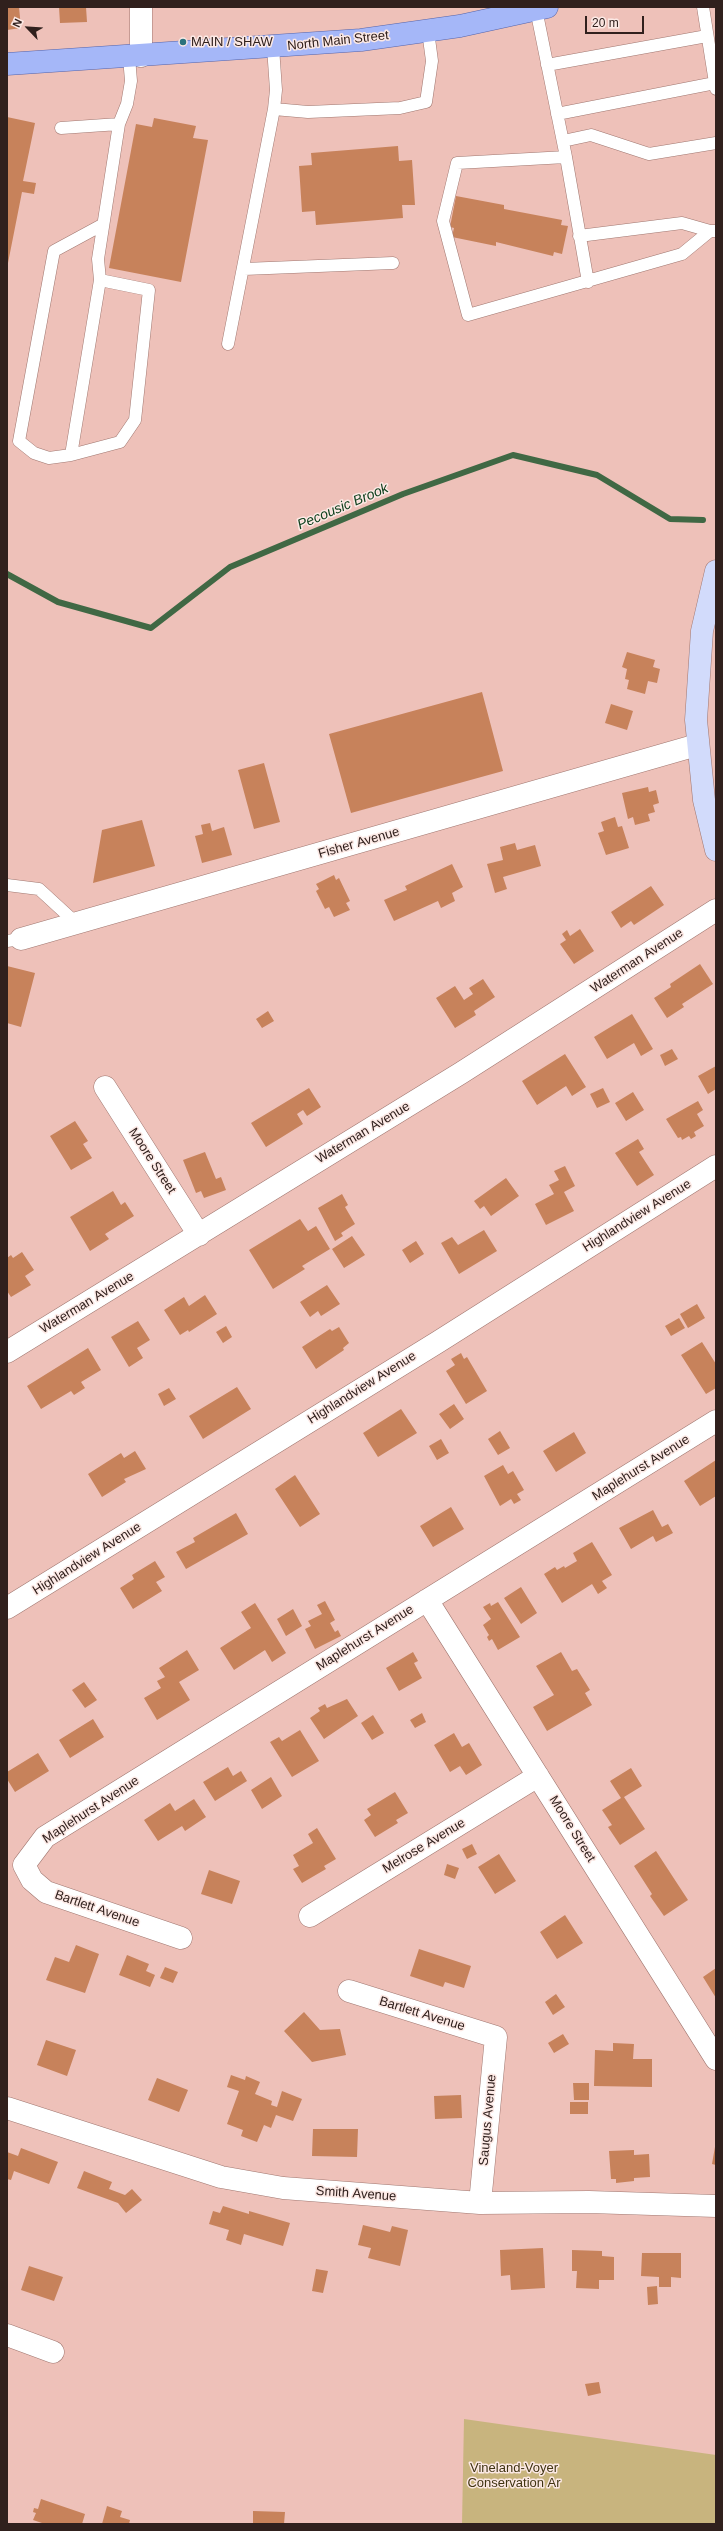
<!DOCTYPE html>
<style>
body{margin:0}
#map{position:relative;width:723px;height:2531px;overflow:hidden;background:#eec1b9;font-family:Arial,sans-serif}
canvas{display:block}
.frame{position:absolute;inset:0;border:8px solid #30201d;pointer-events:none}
.north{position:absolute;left:8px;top:8px;width:40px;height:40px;-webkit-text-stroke:3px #fce9e5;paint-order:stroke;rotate:295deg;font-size:11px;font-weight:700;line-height:16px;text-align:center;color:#30201d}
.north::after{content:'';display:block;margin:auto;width:14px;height:18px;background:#30201d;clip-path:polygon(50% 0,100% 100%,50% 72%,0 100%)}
.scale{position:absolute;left:585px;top:16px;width:59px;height:18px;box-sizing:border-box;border:2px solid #30201d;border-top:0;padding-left:5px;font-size:12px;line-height:14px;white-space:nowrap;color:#30201d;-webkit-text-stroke:3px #fce9e5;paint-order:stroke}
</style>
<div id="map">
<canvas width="723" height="2531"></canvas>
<div class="frame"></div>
<div class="north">N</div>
<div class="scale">20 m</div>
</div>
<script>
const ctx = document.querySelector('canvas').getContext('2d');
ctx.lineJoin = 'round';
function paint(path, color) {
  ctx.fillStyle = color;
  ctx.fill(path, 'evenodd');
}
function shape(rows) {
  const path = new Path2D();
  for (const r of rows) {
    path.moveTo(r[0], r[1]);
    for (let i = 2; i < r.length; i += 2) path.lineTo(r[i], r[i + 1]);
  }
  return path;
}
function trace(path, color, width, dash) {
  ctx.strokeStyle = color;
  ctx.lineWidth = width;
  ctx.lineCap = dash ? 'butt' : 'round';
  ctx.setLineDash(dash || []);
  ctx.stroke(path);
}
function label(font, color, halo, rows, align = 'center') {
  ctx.font = font + ' Arial,sans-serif';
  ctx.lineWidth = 3;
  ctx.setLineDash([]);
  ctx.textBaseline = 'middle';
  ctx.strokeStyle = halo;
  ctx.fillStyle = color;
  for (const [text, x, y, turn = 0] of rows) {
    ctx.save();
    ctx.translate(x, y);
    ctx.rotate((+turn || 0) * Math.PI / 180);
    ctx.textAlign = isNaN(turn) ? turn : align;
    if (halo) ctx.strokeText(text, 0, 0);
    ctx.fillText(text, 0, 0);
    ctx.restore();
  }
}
paint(shape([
 [464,2419,716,2455,716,2524,462,2524]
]), '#c8b47e');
trace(shape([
 [7,574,58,602,151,628,230,567,403,494,513,455,597,475,670,519,703,520]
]), '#406844', 6);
paint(shape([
 [7,7,19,7,21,28,7,30],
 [59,7,86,7,87,22,60,23],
 [7,117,35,123,23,181,36,183,34,194,22,192,8,263],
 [154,118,196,126,193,138,208,140,181,282,109,268,136,124,152,127],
 [398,146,399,161,412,160,415,205,402,205,403,218,316,225,315,211,302,212,299,166,312,165,311,153],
 [456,196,504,205,504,209,562,220,561,225,568,226,562,254,554,252,553,256,496,242,496,246,452,237,454,228,450,227],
 [627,652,655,660,653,667,660,669,657,683,648,681,645,694,627,689,629,680,625,679,627,669,622,667],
 [482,692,503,771,351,813,329,734],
 [611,704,633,711,627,730,605,723],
 [264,763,280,822,254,829,238,770],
 [648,787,649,792,656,790,659,803,653,805,655,812,648,814,650,821,635,825,633,817,628,819,622,793],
 [615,817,618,827,622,826,629,848,606,855,598,833,604,831,601,822],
 [142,820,155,866,93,883,102,830],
 [210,823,212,831,224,827,232,855,202,863,195,836,203,834,201,825],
 [515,843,517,850,535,845,541,866,503,877,507,889,495,893,487,864,503,860,500,847],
 [452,864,463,887,452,893,455,901,441,908,438,901,394,921,384,900,407,890,405,886],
 [334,875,336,880,339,878,350,901,346,903,350,910,334,917,329,907,325,909,316,891,319,889,316,884],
 [651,886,664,905,634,925,631,921,621,928,611,912],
 [580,929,594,951,574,964,560,944,566,940,562,934,567,930,570,936],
 [700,964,713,984,682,1004,684,1007,667,1018,654,998,671,987,670,984],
 [7,966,35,973,21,1027,7,1023],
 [483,979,495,997,474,1011,476,1015,455,1028,436,998,455,986,464,1000,473,994,469,988],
 [268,1011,274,1021,262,1028,256,1019],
 [632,1014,653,1049,641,1056,634,1043,607,1059,594,1037],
 [672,1049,678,1059,665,1066,660,1055],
 [565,1054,586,1087,572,1096,566,1086,537,1105,522,1081],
 [716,1066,716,1089,708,1094,698,1076],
 [309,1088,321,1107,307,1116,303,1110,297,1114,303,1124,266,1147,251,1123],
 [603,1088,610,1102,597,1108,590,1094],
 [633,1092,644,1110,626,1121,615,1103],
 [698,1101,703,1110,697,1114,704,1126,694,1132,696,1136,691,1139,689,1136,682,1140,681,1137,678,1138,666,1119],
 [75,1121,88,1141,83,1144,92,1158,71,1170,50,1136],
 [638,1139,644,1149,639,1152,654,1175,637,1186,615,1153],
 [205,1152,216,1179,221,1177,226,1190,204,1198,201,1191,196,1193,183,1160],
 [565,1166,575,1186,564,1192,574,1211,546,1225,535,1204,554,1194,549,1185,559,1180,554,1171],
 [506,1178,519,1196,491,1216,484,1206,480,1209,474,1201],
 [113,1191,121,1205,125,1202,134,1216,105,1234,109,1239,90,1251,70,1217],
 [342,1194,348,1205,345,1207,355,1224,341,1233,343,1236,335,1241,318,1208],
 [300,1219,308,1231,316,1226,330,1249,302,1266,305,1269,273,1289,249,1250],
 [484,1230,497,1251,459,1274,441,1243,452,1237,458,1245],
 [352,1236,365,1255,344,1268,332,1249],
 [416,1241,424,1254,410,1263,402,1250],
 [22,1252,34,1270,25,1276,31,1285,11,1297,7,1291,7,1258,11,1255,13,1258],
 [327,1285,340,1304,321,1316,318,1311,310,1317,300,1302],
 [205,1295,217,1314,189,1332,188,1330,180,1335,164,1310,184,1297,189,1306],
 [697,1304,705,1318,688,1328,680,1314],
 [679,1318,685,1328,671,1336,665,1326],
 [138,1321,150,1340,137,1348,143,1358,129,1367,111,1337],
 [226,1326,232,1337,223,1343,216,1332],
 [339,1327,349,1343,343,1348,344,1350,316,1369,302,1347,330,1329,332,1331],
 [702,1342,716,1364,716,1388,706,1394,681,1355],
 [88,1348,101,1370,81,1382,85,1388,74,1395,71,1391,41,1409,27,1386],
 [461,1353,464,1359,467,1357,487,1391,466,1404,446,1371,455,1365,451,1359],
 [237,1387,251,1409,203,1439,189,1416],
 [169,1388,176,1399,164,1406,158,1394],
 [454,1404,464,1419,450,1429,439,1414],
 [401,1409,417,1433,378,1457,363,1433],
 [500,1431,510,1448,498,1455,488,1439],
 [574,1432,586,1453,556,1472,543,1451],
 [441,1439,449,1453,437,1460,429,1446],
 [135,1451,146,1469,124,1479,126,1482,102,1497,88,1474,121,1453,124,1458],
 [716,1460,716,1496,700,1506,684,1481],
 [503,1465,508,1474,513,1471,524,1490,517,1494,521,1500,514,1504,511,1499,500,1506,484,1476],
 [295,1475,320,1514,300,1527,275,1489],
 [451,1507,464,1529,433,1547,420,1526],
 [653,1510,662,1527,668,1524,673,1533,656,1542,653,1536,631,1549,619,1528],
 [236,1513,248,1534,186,1569,176,1552,195,1542,193,1538],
 [592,1542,612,1575,602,1581,607,1588,598,1594,592,1584,562,1603,544,1574,555,1567,557,1570,564,1566,565,1568,577,1561,573,1553],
 [155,1561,165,1577,156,1582,162,1591,133,1609,120,1588,134,1579,132,1575],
 [521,1587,537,1613,521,1624,504,1598],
 [325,1601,335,1620,330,1623,335,1632,338,1630,341,1636,315,1649,305,1629,311,1626,308,1621,322,1614,317,1605],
 [498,1602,520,1637,498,1650,492,1639,489,1641,487,1637,489,1635,483,1625,491,1619,483,1607,490,1603,491,1606],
 [255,1603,286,1653,272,1662,265,1650,234,1670,220,1648,251,1628,241,1612],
 [293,1609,302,1626,286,1636,277,1619],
 [187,1650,199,1670,179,1682,190,1700,157,1720,144,1698,161,1688,157,1681,165,1677,159,1668],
 [413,1652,418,1661,414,1663,422,1678,399,1691,386,1668],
 [561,1652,572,1671,577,1669,590,1690,585,1693,592,1705,547,1731,533,1707,554,1695,536,1666],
 [84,1682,97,1700,85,1708,72,1690],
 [347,1699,358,1716,324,1739,310,1718,320,1711,318,1708,325,1704,327,1708],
 [422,1713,426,1722,415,1728,410,1720],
 [373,1715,384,1733,372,1740,361,1723],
 [93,1719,104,1737,70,1758,59,1740],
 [300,1730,319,1761,292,1777,270,1742,279,1737,282,1741],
 [454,1733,462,1747,469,1743,482,1765,466,1775,460,1766,450,1772,434,1745],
 [38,1753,49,1771,15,1792,7,1779,7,1772],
 [228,1767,233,1776,241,1771,247,1781,215,1801,203,1782],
 [631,1768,642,1786,624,1797,645,1829,620,1845,608,1827,612,1825,602,1810,621,1798,610,1781],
 [271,1777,282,1796,262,1809,251,1790],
 [395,1792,408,1813,396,1820,398,1823,375,1837,364,1820,371,1815,367,1809],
 [194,1799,206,1817,185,1831,182,1826,158,1841,144,1820,170,1803,175,1811],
 [317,1828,336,1859,324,1866,326,1869,302,1883,293,1869,299,1866,293,1855,313,1843,308,1834],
 [472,1844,477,1854,467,1859,462,1849],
 [656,1851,688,1900,664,1916,650,1896,652,1894,634,1866],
 [499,1854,516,1881,495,1894,478,1867],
 [447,1864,459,1868,455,1879,444,1875],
 [209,1870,240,1881,232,1904,201,1894],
 [565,1915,583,1943,557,1959,540,1932],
 [76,1945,99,1954,85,1993,46,1980,55,1957,69,1962],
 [419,1949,471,1966,464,1988,445,1982,443,1987,410,1976],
 [127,1955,149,1964,146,1971,155,1975,150,1987,119,1975],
 [165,1967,178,1972,173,1983,160,1978],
 [716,1968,716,1998,703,1977],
 [556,1994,565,2007,553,2015,545,2002],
 [304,2012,320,2030,340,2029,346,2055,312,2062,284,2031],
 [563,2034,569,2044,554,2053,548,2043],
 [46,2040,76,2050,67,2076,37,2065],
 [613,2043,634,2044,633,2059,652,2059,652,2087,594,2086,595,2050,613,2051],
 [231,2075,245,2080,246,2076,260,2082,255,2094,272,2101,271,2105,277,2107,282,2091,302,2099,293,2121,276,2115,271,2128,264,2125,257,2142,241,2136,243,2130,227,2124,239,2091,227,2087],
 [157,2078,188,2090,179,2112,148,2100],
 [573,2083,589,2083,589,2100,574,2100],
 [461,2095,462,2118,435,2119,434,2096],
 [570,2102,588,2102,588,2114,570,2114],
 [313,2129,358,2129,357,2157,312,2156],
 [716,2141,716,2165,712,2164],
 [21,2148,58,2162,49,2184,14,2171,11,2180,7,2179,7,2152,18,2156],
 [634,2150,634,2155,649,2154,650,2177,634,2178,634,2181,616,2183,616,2179,611,2179,609,2151],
 [84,2171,112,2182,109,2189,125,2195,132,2189,142,2200,126,2213,118,2203,77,2188],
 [223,2206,249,2214,249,2211,290,2223,283,2246,244,2234,241,2245,226,2240,229,2230,209,2224,213,2211,220,2213],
 [363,2225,390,2232,392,2226,408,2230,400,2266,368,2258,371,2248,358,2245],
 [543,2248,545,2288,511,2290,510,2275,501,2276,500,2250],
 [572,2250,602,2251,602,2256,614,2257,614,2280,599,2280,599,2289,576,2288,577,2271,572,2271],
 [642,2253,681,2253,681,2278,671,2277,671,2287,659,2287,659,2277,641,2276],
 [29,2266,63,2277,54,2301,21,2290],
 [316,2269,328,2271,323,2293,312,2291],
 [657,2286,658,2304,648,2305,647,2287],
 [599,2382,601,2393,588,2396,585,2384],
 [41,2499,85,2514,82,2524,45,2524,33,2520,36,2513,33,2512,34,2508,38,2509],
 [107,2506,122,2511,120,2517,130,2520,129,2524,102,2524],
 [253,2511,285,2512,284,2524,253,2524]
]), '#c7825b');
const lane = shape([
 [703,7,716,89],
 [536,9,566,157,457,163,443,221,468,315,682,254,710,231,716,231],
 [547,65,707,36],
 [274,109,308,112,400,108,426,102,432,61,428,31],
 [557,114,715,83],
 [61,128,119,124],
 [563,141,591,135,649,154,716,143],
 [566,157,588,282],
 [102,225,54,251,19,441,34,453,49,458,71,455,120,442,135,420,149,290,100,280,98,259,119,124,127,104,131,81,129,57],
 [579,236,682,223,710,231],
 [244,269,393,263],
 [228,344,274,109,276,90,273,47],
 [71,455,100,280],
 [7,885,39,889,76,923],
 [7,941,21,939]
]);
const street = shape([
 [141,7,141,56],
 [21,939,697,745],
 [105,1087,199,1235],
 [7,1352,461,1073,716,910],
 [427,1600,716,2059],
 [7,1608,438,1342,716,1166],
 [24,1865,45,1837,716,1421],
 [24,1865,32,1880,46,1892,181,1938],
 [310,1916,538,1776],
 [349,1991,496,2037,480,2203],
 [7,2108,221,2177,283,2188,480,2203,589,2202,716,2206],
 [7,2335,53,2352]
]);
const secondary = shape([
 [716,571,702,631,696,720,704,800,716,850]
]);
const primary = shape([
 [7,64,361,40,460,26,547,7]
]);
trace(lane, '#a07770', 13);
trace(street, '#a07770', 23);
trace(secondary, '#a07770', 23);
trace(primary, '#5563a8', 23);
trace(lane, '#fff', 12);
trace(street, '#fff', 22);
trace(secondary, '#d2dbfb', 22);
trace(primary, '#a5b7f8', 22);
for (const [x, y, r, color] of [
 [183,42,4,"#2b727d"]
]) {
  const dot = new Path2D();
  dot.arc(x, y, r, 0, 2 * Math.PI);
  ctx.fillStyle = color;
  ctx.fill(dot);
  trace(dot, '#fce9e5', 1.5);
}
label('13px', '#30201d', '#fce9e5', [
 ["North Main Street",338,41,-6],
 ["Fisher Avenue",359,843,-16],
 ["Waterman Avenue",637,961,-33],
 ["Waterman Avenue",363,1133,-31],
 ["Moore Street",152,1161,57],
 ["Highlandview Avenue",637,1216,-32],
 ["Waterman Avenue",87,1303,-31],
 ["Highlandview Avenue",362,1388,-32],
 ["Maplehurst Avenue",641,1468,-32],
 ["Highlandview Avenue",87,1559,-32],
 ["Maplehurst Avenue",365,1638,-32],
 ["Maplehurst Avenue",91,1810,-33],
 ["Moore Street",572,1829,58],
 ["Melrose Avenue",424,1846,-31],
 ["Bartlett Avenue",97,1909,19],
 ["Bartlett Avenue",422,2014,17],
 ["Saugus Avenue",488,2120,-85],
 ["Smith Avenue",356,2194,4]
]);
label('13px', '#30201d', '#fce9e5', [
 ["MAIN / SHAW",191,42]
], 'left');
label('13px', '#403412', '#fce9e5', [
 ["Vineland-Voyer",514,2468],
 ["Conservation Ar",514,2483]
]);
label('italic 14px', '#10411e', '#fce9e5', [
 ["Pecousic Brook",343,507,-23]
]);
</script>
